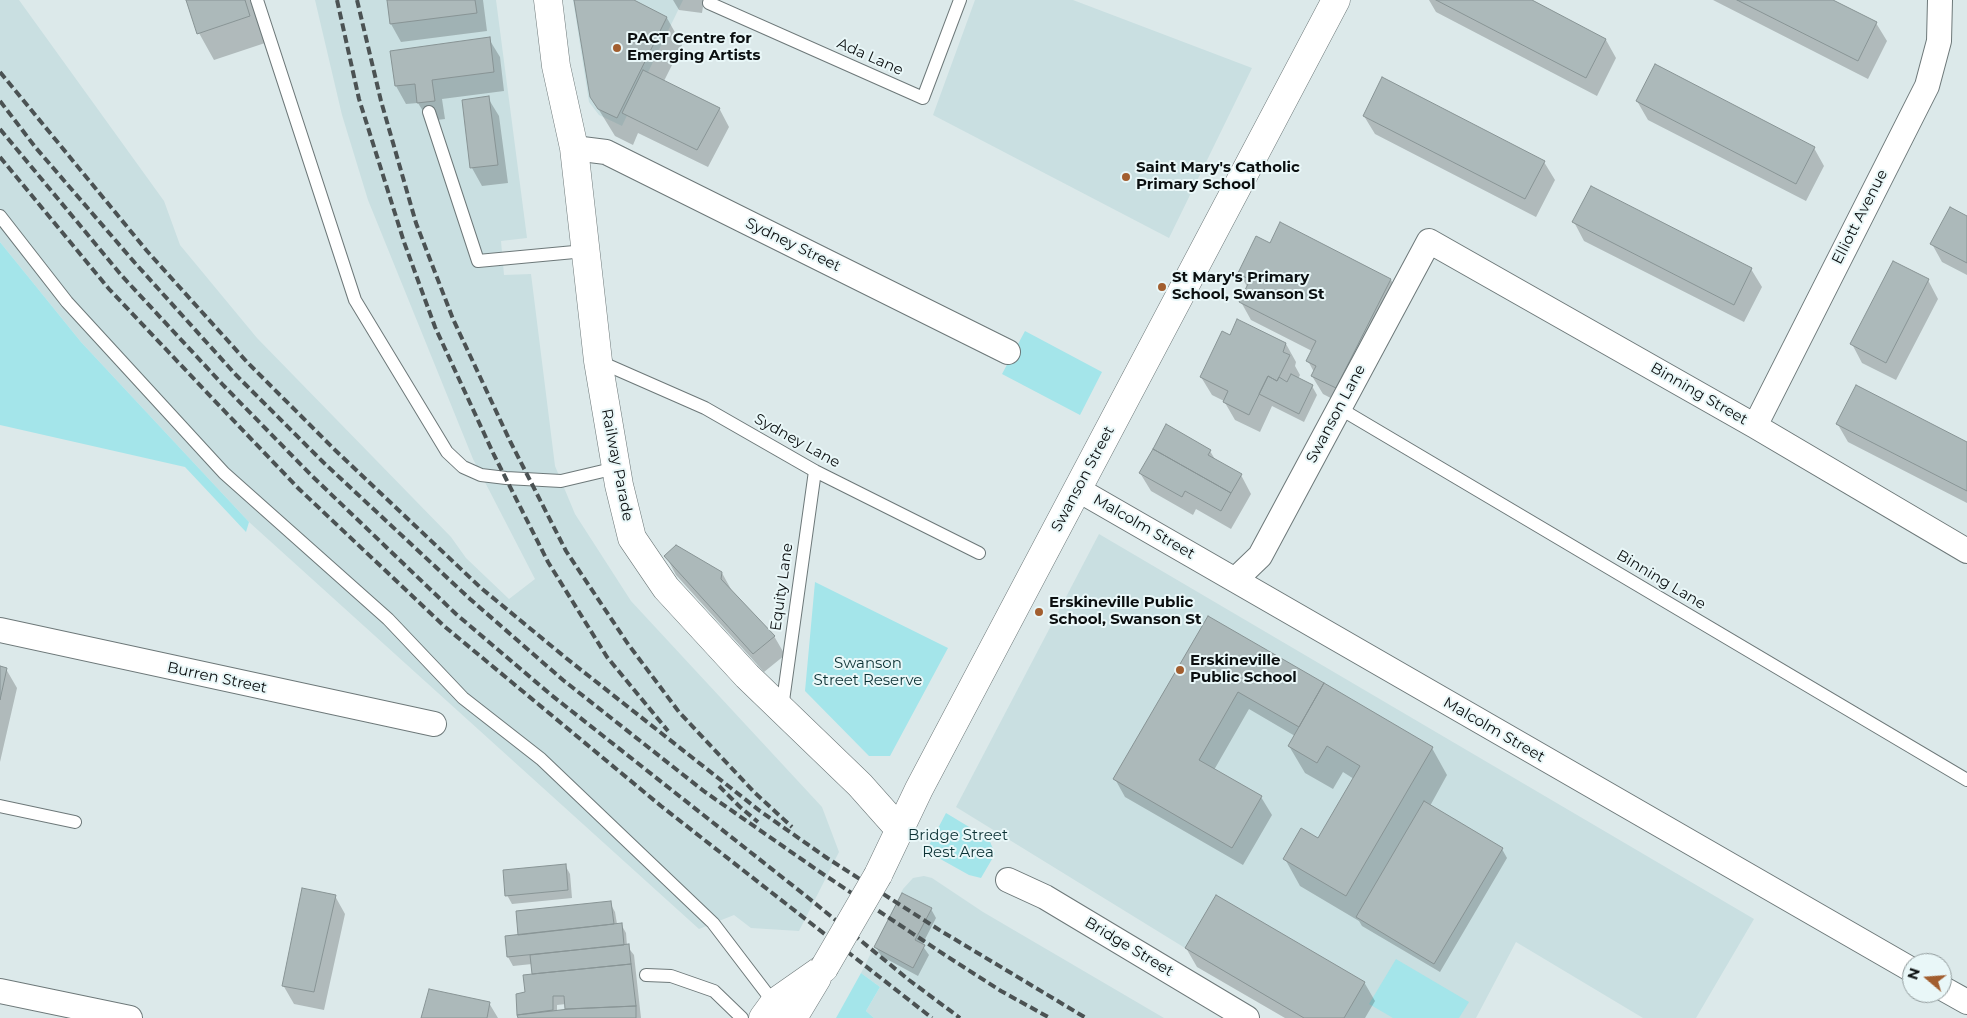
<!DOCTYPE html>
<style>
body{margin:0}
#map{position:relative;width:1967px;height:1018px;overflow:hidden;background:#dce9ea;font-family:Montserrat,sans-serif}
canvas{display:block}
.north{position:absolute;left:1902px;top:953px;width:50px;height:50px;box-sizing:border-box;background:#e9f7f8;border:1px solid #909a9b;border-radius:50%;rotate:288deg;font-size:14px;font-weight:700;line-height:20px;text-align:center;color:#0b0f10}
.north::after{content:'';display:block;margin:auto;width:18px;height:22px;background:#a25e2f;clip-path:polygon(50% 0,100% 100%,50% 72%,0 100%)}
</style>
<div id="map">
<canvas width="1967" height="1018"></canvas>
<div class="north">N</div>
</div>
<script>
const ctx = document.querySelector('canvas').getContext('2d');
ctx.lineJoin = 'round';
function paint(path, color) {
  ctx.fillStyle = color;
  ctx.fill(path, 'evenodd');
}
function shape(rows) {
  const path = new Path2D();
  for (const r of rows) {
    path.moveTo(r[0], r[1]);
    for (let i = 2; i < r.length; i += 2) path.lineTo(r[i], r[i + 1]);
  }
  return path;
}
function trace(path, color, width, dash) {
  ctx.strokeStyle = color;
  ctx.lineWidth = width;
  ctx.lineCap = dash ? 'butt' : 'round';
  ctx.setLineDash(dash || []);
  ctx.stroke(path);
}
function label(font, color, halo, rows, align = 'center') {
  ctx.font = font + ' Montserrat,sans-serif';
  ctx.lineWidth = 4;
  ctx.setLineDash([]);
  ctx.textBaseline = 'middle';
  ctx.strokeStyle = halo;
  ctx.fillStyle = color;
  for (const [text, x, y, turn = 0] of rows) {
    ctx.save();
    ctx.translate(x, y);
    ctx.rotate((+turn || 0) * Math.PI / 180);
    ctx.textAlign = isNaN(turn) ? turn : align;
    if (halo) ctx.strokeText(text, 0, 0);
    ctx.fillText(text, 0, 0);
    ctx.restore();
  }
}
paint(shape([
 [0,0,19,0,164,201,180,245,257,338,451,537,466,558,509,599,535,579,473,459,368,200,342,115,315,0,496,0,527,238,501,241,504,275,531,274,555,466,575,514,631,601,822,807,839,852,799,931,751,928,734,915,699,929,249,522,81,342,0,242],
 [573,0,683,0,622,126,599,115,589,102],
 [975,0,1073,0,1252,68,1169,238,933,115],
 [1099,534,1754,919,1696,1018,1643,1018,1516,942,1476,1018,1304,1018,1185,948,956,807],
 [924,876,932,878,983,912,1164,1018,874,1018,866,1011,880,987,861,973,903,889,913,878]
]), '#c9dfe1');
paint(shape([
 [0,242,81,342,249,522,246,532,185,467,0,425],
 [1025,331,1102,372,1080,415,1002,374],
 [815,582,948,648,890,756,869,756,805,691],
 [946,813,989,839,995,854,981,878,969,875,926,851],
 [1396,959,1469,1002,1459,1018,1393,1018,1369,1004],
 [861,973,880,987,866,1011,874,1018,836,1018]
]), '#a4e5ea');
paint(shape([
 [188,0,250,0,265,43,214,60,199,33],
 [388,0,483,0,487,31,401,42,391,24],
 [575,0,631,0,667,18,682,45,664,81,719,108,729,127,708,167,638,133,633,145,615,136,591,97],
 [673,0,704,0,702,13,679,10],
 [1429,0,1529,0,1606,40,1616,58,1597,96,1436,12],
 [1713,0,1831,0,1876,23,1887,41,1868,79],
 [489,39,500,57,504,91,442,99,445,119,429,121,418,103,406,104,396,86],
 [488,98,499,116,508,183,482,186,472,168,463,101],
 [1637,101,1814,148,1824,166,1806,201,1648,120],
 [1364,116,1544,162,1555,180,1536,217,1375,134],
 [1967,217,1967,275,1942,262,1932,244],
 [1574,222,1751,269,1762,287,1744,322,1584,241],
 [1270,244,1391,280,1401,298,1346,406,1323,394,1312,376,1314,372,1308,361,1312,351,1251,320,1241,302,1248,288,1239,273],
 [1928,280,1938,299,1896,380,1862,363,1852,344],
 [1231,336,1286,344,1296,362,1295,366,1300,375,1298,379,1312,386,1317,395,1304,422,1272,406,1260,432,1235,420,1224,401,1212,395,1201,377],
 [1837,423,1967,444,1967,503,1848,442],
 [1210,451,1216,461,1241,475,1251,494,1231,529,1196,509,1193,515,1151,491,1140,473],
 [666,556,722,573,732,591,774,636,785,655,764,672,676,575],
 [1208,618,1432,748,1447,775,1430,806,1502,849,1507,858,1440,972,1362,926,1359,921,1300,886,1285,859,1318,840,1354,779,1343,772,1333,789,1305,773,1289,746,1295,736,1249,709,1214,770,1261,797,1272,815,1243,865,1125,797,1115,779],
 [0,668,6,669,17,688,0,762],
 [565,865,570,874,572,898,512,904,507,895],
 [335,896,345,914,324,1010,294,1004,283,985],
 [610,903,615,912,617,924,621,924,626,933,627,946,634,955,641,1018,519,1018,517,995,526,993,534,975,532,964,513,966,508,957,506,937,519,936],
 [566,1004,566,1010,557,1011,557,1005],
 [931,909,936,918,922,945,929,955,918,976,881,956,876,947],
 [1186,948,1364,982,1375,1001,1365,1018,1285,1018,1197,967],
 [489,1003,498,1018,423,1018]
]), '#0003');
const building = shape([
 [186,0,245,0,250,16,197,34,186,0],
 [387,0,475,0,477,13,390,24,387,0],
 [574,0,634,0,667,17,617,118,598,109,590,97,574,0],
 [1436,0,1532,0,1606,39,1586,78,1436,0],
 [1737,0,1833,0,1877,22,1858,61,1737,0],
 [490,37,494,72,432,80,435,101,417,103,415,84,395,86,390,51,490,37],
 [1655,64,1815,147,1796,184,1636,101,1655,64],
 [643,70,720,108,697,150,622,113,643,70],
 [1382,77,1545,161,1525,199,1363,116,1382,77],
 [489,96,498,165,470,168,462,100,489,96],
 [1591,186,1752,268,1734,305,1572,222,1591,186],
 [1950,207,1967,216,1967,263,1930,244,1950,207],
 [1280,222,1391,279,1336,388,1311,376,1316,366,1306,361,1316,341,1239,302,1250,280,1238,273,1256,236,1270,243,1280,222],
 [1893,261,1929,279,1886,363,1850,344,1893,261],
 [1237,319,1286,343,1283,352,1290,355,1277,381,1268,376,1249,415,1223,402,1228,391,1200,377,1222,331,1230,335,1237,319],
 [1291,374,1313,385,1299,414,1259,394,1268,376,1277,381,1279,377,1287,382,1291,374],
 [1856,385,1967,442,1967,491,1836,424,1856,385],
 [1166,424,1211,450,1208,455,1242,474,1231,493,1153,449,1166,424],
 [1153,449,1231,493,1221,511,1185,491,1182,497,1139,473,1153,449],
 [676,545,722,572,721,579,775,636,753,654,664,556,676,545],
 [1208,616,1324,683,1299,727,1238,692,1199,760,1262,796,1232,848,1113,779,1208,616],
 [0,666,7,668,0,700,0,666],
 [1324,683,1433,747,1346,896,1283,859,1301,828,1318,838,1360,766,1327,746,1317,763,1288,746,1324,683],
 [1424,801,1503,848,1434,964,1356,917,1424,801],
 [566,864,568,890,505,896,503,870,566,864],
 [302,888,336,895,314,992,282,986,302,888],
 [902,893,932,908,915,940,925,945,913,968,874,947,902,893],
 [1216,895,1365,982,1344,1018,1304,1018,1185,948,1216,895],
 [611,901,614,924,518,935,516,911,611,901],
 [622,923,624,945,507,957,505,936,622,923],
 [629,944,631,964,532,974,530,955,629,944],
 [631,964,636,1006,565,1009,564,996,553,996,553,1010,517,1015,516,994,525,992,523,975,631,964],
 [429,989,490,1002,487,1018,421,1018,429,989],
 [636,1006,636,1018,518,1018,517,1015,569,1009,636,1006]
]);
paint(building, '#acb9ba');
trace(building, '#889495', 1);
const lane = shape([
 [257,0,355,300,447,452,463,467,481,475,506,478,561,481,616,468],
 [710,0,709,3,923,98,960,0],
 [429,112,478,261,585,251],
 [0,216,67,302,224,473,388,619,463,698,541,759,713,923,774,1003],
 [598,361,705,408,815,471,979,553],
 [1339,408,1967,780],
 [782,708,815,471],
 [0,806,75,822],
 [646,975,671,976,714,991,742,1018]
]);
const street = shape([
 [574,148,606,152,1008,352],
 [1755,426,1927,86,1939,41,1940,0],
 [1077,489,1912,970],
 [1235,580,1260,556,1429,241,1755,426,1967,551],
 [0,630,434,724],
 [1008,880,1045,897,1247,1018],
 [1942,988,1967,1002],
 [0,991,130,1018]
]);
const secondary = shape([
 [548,0,556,66,574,148,598,361,619,485,632,538,666,588,747,676,860,785,900,830]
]);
const primary = shape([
 [878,875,919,789,1336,0],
 [763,1018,774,1003,824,968],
 [793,1018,817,978]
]);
trace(lane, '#6d7879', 14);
trace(street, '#6d7879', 26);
trace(secondary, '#6d7879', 29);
trace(primary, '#6d7879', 29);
trace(lane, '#fff', 12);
trace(street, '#fff', 24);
trace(secondary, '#fff', 28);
trace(primary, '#fff', 28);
trace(shape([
 [337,0,359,99,404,242,435,327,494,455,548,562,607,657,668,731],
 [357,0,381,101,416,223,453,319,510,441,566,551,628,644,679,712,754,792,792,827],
 [0,72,147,251,247,362,335,450,481,588,566,658,760,811,827,858,941,931,1086,1018],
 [0,101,36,148,135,263,236,375,323,462,470,599,563,680,705,792,820,872,948,957,1001,991,1050,1018],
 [0,129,122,276,224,386,311,475,456,614,550,694,806,896,909,980,960,1018],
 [0,157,109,289,212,398,299,489,444,626,661,806,932,1018],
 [719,786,740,807,758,822]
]), '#4b5253', 4, [8, 4]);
const primaryBridge = shape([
 [824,968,878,875]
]);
trace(primaryBridge, '#6d7879', 29, []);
trace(primaryBridge, '#fff', 28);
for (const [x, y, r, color] of [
 [617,48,5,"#a25e2f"],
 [1126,177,5,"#a25e2f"],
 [1162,287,5,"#a25e2f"],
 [1039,612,5,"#a25e2f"],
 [1180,670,5,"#a25e2f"]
]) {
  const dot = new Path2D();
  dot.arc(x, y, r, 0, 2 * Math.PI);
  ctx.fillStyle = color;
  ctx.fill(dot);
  trace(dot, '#e9f7f8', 2);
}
label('bold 15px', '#0b0f10', '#e9f7f8', [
 ["PACT Centre for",627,39],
 ["Emerging Artists",627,56],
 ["Saint Mary's Catholic",1136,168],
 ["Primary School",1136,185],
 ["St Mary's Primary",1172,278],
 ["School, Swanson St",1172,295],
 ["Erskineville Public",1049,603],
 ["School, Swanson St",1049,620],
 ["Erskineville",1190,661],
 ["Public School",1190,678]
], 'left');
label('15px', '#0b0f10', '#e9f7f8', [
 ["Ada Lane",870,57,24],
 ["Elliott Avenue",1860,217,-63],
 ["Sydney Street",793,245,26],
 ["Binning Street",1699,394,30],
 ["Swanson Lane",1336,414,-62],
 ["Sydney Lane",797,441,29],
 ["Railway Parade",617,465,79],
 ["Swanson Street",1083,479,-62],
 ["Malcolm Street",1144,527,30],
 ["Binning Lane",1661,580,31],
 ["Equity Lane",782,587,-82],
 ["Burren Street",217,678,12],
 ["Malcolm Street",1494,730,30],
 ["Bridge Street",1129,947,31]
]);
label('15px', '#0c3235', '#e9f7f8', [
 ["Swanson",868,664],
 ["Street Reserve",868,681],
 ["Bridge Street",958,836],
 ["Rest Area",958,853]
]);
</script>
